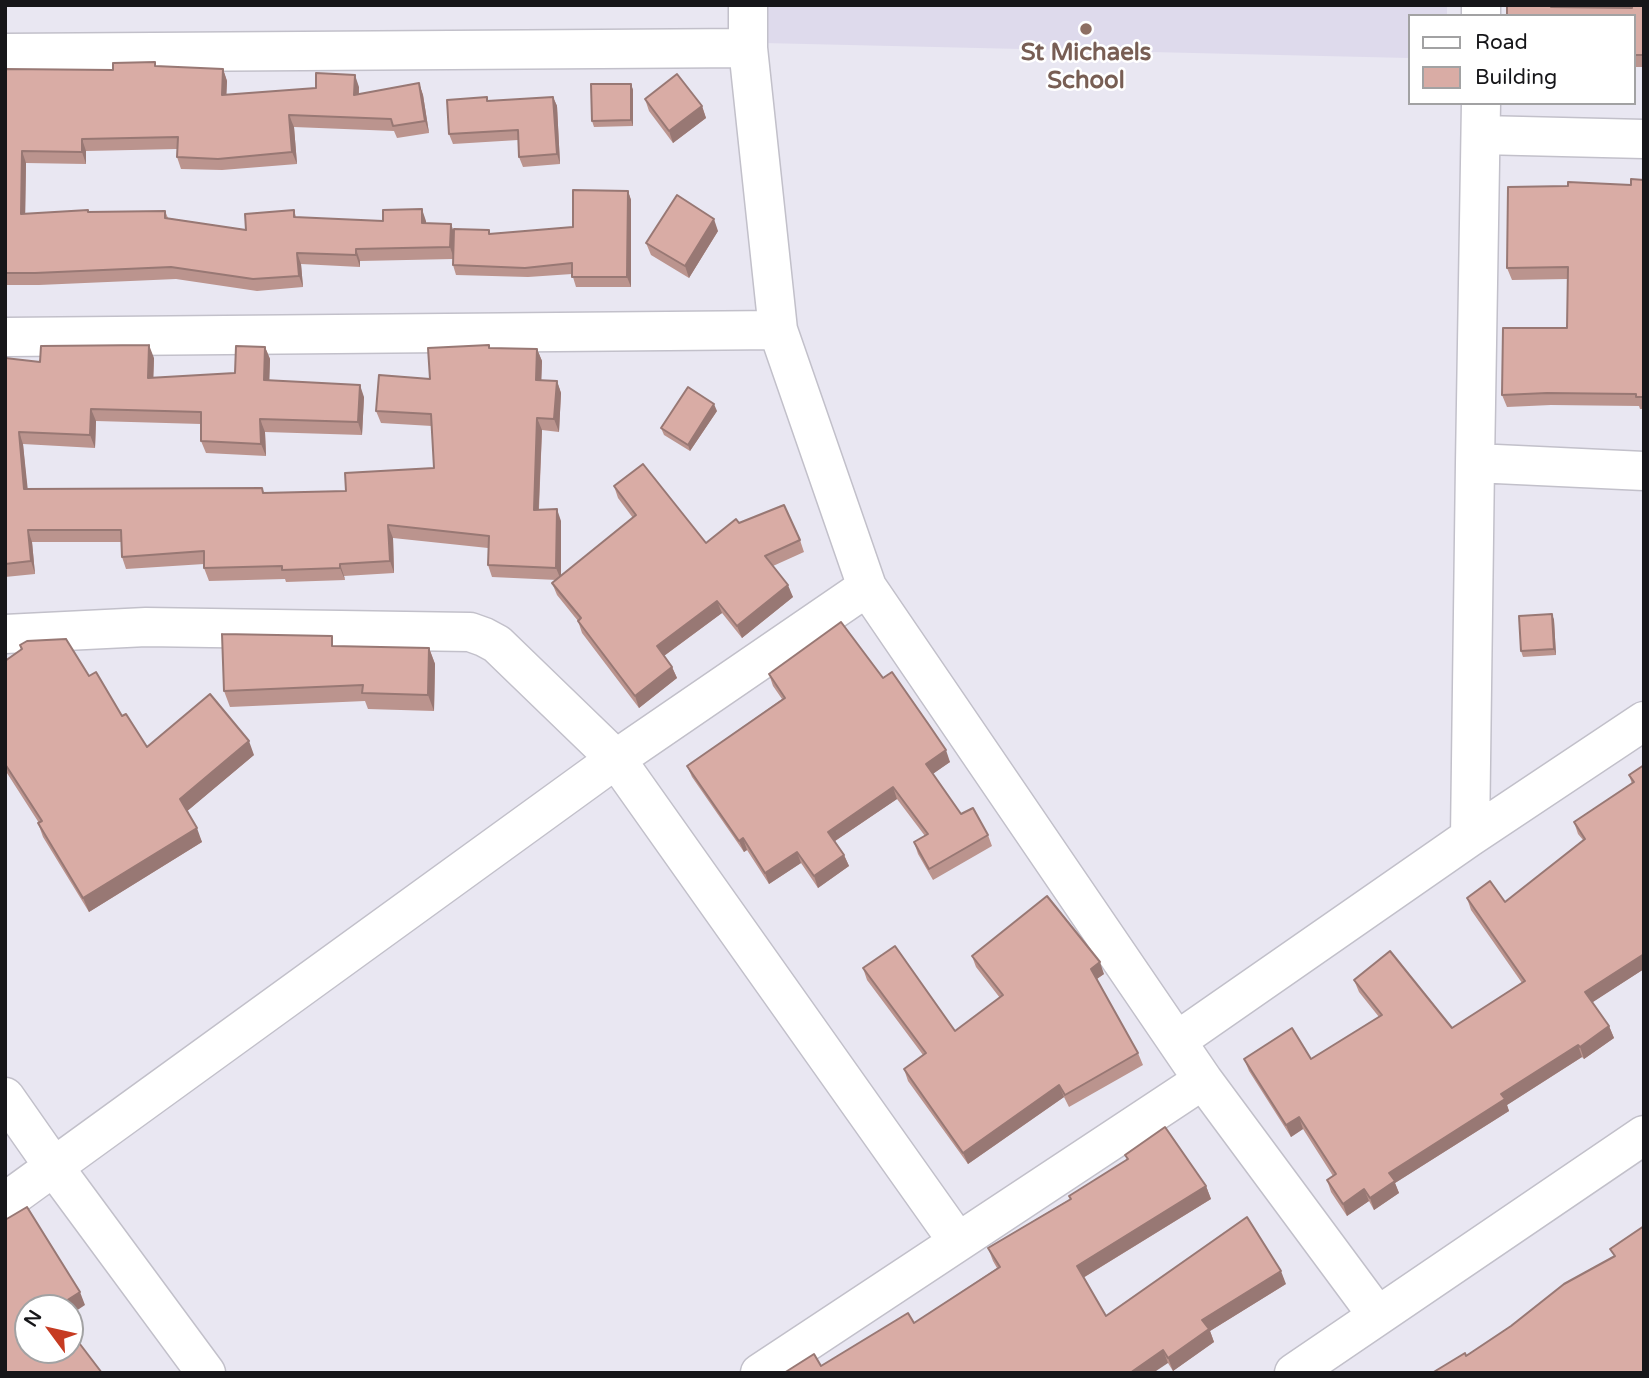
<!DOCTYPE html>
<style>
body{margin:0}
#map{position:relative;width:1649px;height:1378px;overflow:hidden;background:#e9e7f2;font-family:"Varela Round",sans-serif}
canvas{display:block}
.frame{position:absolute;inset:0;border:7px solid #161619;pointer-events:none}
.legend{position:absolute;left:1408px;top:14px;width:228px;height:91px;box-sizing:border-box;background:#fff;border:2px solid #a2a2a3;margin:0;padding:9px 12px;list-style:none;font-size:21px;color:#161619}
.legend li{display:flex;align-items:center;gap:14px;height:35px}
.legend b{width:35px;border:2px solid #a2a2a3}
.north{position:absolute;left:14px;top:1294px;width:70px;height:70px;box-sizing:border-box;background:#fff;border:2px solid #a2a2a3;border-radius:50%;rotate:303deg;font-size:19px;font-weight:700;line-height:28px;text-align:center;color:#161619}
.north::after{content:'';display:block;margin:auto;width:24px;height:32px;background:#c63b22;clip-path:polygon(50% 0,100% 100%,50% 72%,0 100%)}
</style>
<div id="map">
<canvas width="1649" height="1378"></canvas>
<div class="frame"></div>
<ul class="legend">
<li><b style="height:9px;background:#fff"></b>Road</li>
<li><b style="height:19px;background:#d9aca5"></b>Building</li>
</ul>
<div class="north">N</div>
</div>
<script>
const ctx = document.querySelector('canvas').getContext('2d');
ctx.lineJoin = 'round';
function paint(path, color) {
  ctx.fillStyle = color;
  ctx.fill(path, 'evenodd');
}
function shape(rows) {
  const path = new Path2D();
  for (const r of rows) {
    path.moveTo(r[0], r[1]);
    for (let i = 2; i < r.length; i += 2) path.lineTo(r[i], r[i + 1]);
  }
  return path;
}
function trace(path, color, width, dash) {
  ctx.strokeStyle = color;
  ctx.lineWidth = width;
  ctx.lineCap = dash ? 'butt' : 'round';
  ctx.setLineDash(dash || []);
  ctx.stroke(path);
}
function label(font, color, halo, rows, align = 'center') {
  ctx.font = font + ' "Varela Round",sans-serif';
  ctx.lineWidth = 5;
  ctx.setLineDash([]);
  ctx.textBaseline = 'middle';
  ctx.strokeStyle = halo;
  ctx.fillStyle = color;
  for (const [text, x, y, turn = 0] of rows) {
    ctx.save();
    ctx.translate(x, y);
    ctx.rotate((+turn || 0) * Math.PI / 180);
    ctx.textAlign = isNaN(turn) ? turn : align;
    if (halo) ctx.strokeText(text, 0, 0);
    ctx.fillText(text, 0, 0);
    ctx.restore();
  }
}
paint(shape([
 [763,5,1447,5,1447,16,1409,16,1409,58,763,43]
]), '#dedaec');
const street = shape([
 [1481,5,1481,16],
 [748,48,778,330,867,587,1203,1080],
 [5,53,748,48,748,5],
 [1481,103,1475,463,1644,471],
 [1481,135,1644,139],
 [5,337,778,330],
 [5,634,146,627,470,632,484,637,497,644,616,759,958,1242],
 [1470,837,1475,463],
 [1178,1040,1470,837,1644,721],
 [5,1097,54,1167,206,1373],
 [5,1202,616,759,867,587],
 [760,1373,1203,1080,1377,1315],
 [1294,1373,1644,1135]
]);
trace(street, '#c2c0ca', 41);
trace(street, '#fff', 38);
paint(shape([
 [1644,5,1644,67,1633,67,1633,16,1556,7,1632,8],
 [155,62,156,67,223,69,227,81,226,95,359,87,359,94,419,83,423,95,429,133,397,138,394,131,294,127,297,164,222,170,181,169,177,157,177,149,86,151,86,164,26,163,25,214,88,210,89,212,165,211,168,218,246,230,294,210,296,217,383,221,426,221,426,223,454,233,491,234,573,227,628,191,631,200,631,287,576,287,572,274,528,277,456,275,453,265,453,259,360,261,360,267,301,264,303,287,257,291,176,279,39,285,5,285,5,69,113,70],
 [631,84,633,90,633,126,594,127,592,121],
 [553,97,557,106,560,164,523,167,519,157,518,140,453,144,449,134,488,101],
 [645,99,702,106,706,118,673,143,649,111],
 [1644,180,1644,409,1640,409,1639,406,1551,405,1507,407,1502,395,1567,328,1568,279,1512,280,1507,268,1631,185],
 [718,231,689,278,651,255,646,243],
 [265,347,270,359,269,380,364,397,362,435,265,432,266,456,206,453,201,441,201,424,96,421,95,448,23,444,27,489,262,488,264,493,346,491,434,468,432,426,381,423,376,411,430,379,490,348,537,349,542,361,541,380,557,381,561,393,559,432,542,430,539,509,561,521,561,576,633,518,618,498,614,486,706,543,739,523,800,540,804,552,773,566,793,597,742,638,722,613,664,656,672,667,677,678,639,708,582,633,578,621,557,595,552,583,557,580,492,577,488,565,488,548,393,538,394,573,344,576,345,580,286,582,285,579,209,581,204,568,204,564,126,569,122,557,121,542,32,542,35,574,5,577,5,358,40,362,154,358,153,378,235,373],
 [717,411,690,451,664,435,661,428],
 [1552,614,1554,620,1556,655,1523,657,1521,651],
 [20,645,89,676,147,747,254,755,187,811,202,842,89,912,43,837,38,823,39,823,5,770,5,661,21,650],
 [336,646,429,648,435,664,434,711,368,709,365,701,230,707,224,691],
 [769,674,883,678,950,762,932,774,961,814,988,835,992,846,933,880,918,854,914,842,925,836,897,799,835,841,844,855,849,866,818,888,801,863,769,884,747,850,744,852,692,777,687,766,782,699,773,686],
 [1644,765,1644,969,1592,1002,1609,1026,1614,1038,1584,1059,1582,1057,1507,1105,1509,1111,1395,1183,1399,1193,1374,1210,1369,1201,1347,1216,1331,1192,1327,1180,1333,1176,1303,1129,1291,1137,1249,1071,1244,1059,1311,1059,1379,1017,1359,992,1354,980,1452,1028,1522,983,1471,910,1467,898,1505,902,1583,840,1578,834,1574,822,1632,784,1629,775],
 [972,956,1104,974,1097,979,1138,1053,1143,1065,1069,1107,1064,1097,968,1164,908,1081,904,1069,923,1055,867,980,863,968,955,1031,1000,998,976,967],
 [1125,1155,1206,1186,1211,1199,1083,1278,1106,1316,1286,1284,1210,1331,1214,1342,1173,1371,1168,1363,821,1366,914,1323,997,1268,993,1261,988,1248,1070,1199,1069,1196,1127,1160]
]), '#bb948e');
paint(shape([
 [223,69,227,81,226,106,222,95],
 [355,75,359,87,358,106,354,95],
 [419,83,423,95,429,133,425,121],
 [631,84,633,90,633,126,631,120],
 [553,97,557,106,560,164,557,154],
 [702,106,706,118,673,143,669,131],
 [289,115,294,127,297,164,292,152],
 [82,139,86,151,86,164,82,152],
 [22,151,26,163,25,226,21,214],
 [628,191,631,200,631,287,627,277],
 [422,209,426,221,427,234,422,223],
 [714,219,718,231,689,278,685,266],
 [451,224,455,235,454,259,450,247],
 [356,249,360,261,360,267,356,255],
 [297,253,301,264,303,287,299,276],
 [149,345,154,358,153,390,148,378],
 [265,347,270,359,269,392,264,380],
 [537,349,542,361,541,392,536,380],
 [557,381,561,393,559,432,554,419],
 [360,385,364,397,362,435,358,422],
 [714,404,717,411,690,451,688,445],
 [91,409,96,421,95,448,90,435],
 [537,418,542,430,538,522,534,510],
 [260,419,265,432,266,456,261,444],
 [19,432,23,444,29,501,24,489],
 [557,509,561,521,561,580,556,568],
 [388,525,393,538,394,573,390,561],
 [28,530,32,542,35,574,31,561],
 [340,564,344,576,345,580,340,568],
 [788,585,793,597,742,638,737,626],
 [717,601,722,613,661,658,657,646],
 [1552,614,1554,620,1556,655,1554,649],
 [429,648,435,664,434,711,428,695],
 [672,667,677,678,639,708,635,696],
 [249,741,254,755,185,813,180,799],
 [946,750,950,762,930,776,926,764],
 [893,787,897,799,832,843,828,832],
 [197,828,202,842,89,912,83,898],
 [743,838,747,850,744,852,739,841],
 [797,852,801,863,769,884,765,873],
 [844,855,849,866,818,888,814,876],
 [1644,954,1644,969,1590,1004,1585,992],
 [1100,962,1104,974,1095,980,1091,969],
 [1609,1026,1614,1038,1584,1059,1580,1047],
 [1578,1045,1582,1057,1507,1105,1509,1111,1395,1183,1399,1193,1374,1210,1370,1198,1389,1173,1501,1094],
 [1059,1085,1064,1097,968,1164,963,1153],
 [1299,1117,1303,1129,1291,1137,1286,1125],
 [1206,1186,1211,1199,1081,1279,1077,1266],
 [1364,1189,1369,1201,1347,1216,1343,1204],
 [1281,1271,1286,1284,1210,1331,1214,1342,1173,1371,1168,1358,1202,1320],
 [80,1292,85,1305,70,1315,70,1308,55,1308],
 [1163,1350,1168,1363,1153,1373,1130,1373]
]), '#987874');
const building = shape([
 [1507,5,1551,5,1551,7,1632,8,1632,5,1644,5,1644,55,1633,55,1633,16,1507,16,1507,5],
 [155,62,155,66,223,69,222,95,316,88,316,73,355,75,354,95,419,83,425,121,393,126,391,119,289,115,292,152,218,159,177,157,178,137,82,139,82,152,22,151,21,214,88,210,88,212,165,211,165,218,246,230,245,214,294,210,294,217,383,221,383,210,422,209,422,223,451,224,450,247,356,249,356,255,297,253,299,276,253,279,171,267,35,273,5,273,5,69,113,70,113,63,155,62],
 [677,74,702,106,669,131,645,99,677,74],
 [591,84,631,84,631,120,592,121,591,84],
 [487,97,487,101,553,97,557,154,519,157,518,130,449,134,447,100,487,97],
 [1631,179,1644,180,1644,397,1636,397,1636,394,1547,393,1502,395,1503,328,1567,328,1568,267,1507,268,1508,187,1568,186,1568,182,1631,185,1631,179],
 [573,190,628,191,627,277,572,277,572,263,525,268,453,265,454,229,489,230,489,234,573,227,573,190],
 [677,195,714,219,685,266,646,243,677,195],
 [149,345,148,378,235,373,236,346,265,347,264,380,360,385,358,422,260,419,261,444,201,441,201,412,91,409,90,435,19,432,24,489,262,488,263,493,346,491,345,473,434,468,431,414,376,411,379,375,430,379,428,348,489,345,489,348,537,349,536,380,557,381,554,419,537,418,534,510,557,509,556,568,488,565,489,536,388,525,390,561,340,564,340,568,282,570,282,566,204,568,204,551,122,557,121,530,28,530,31,561,5,564,5,358,40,362,41,346,149,345],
 [688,387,714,404,688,445,661,428,688,387],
 [643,464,706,543,736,519,739,523,784,505,800,540,765,556,788,585,737,626,717,601,657,646,672,667,635,696,578,621,581,618,552,583,636,515,614,486,643,464],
 [1552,614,1554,649,1521,651,1519,616,1552,614],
 [841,622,883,678,892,672,929,725,946,750,926,764,961,814,973,808,988,835,929,869,914,842,928,834,893,787,828,832,844,855,814,876,797,852,765,873,743,838,739,841,687,766,785,698,769,674,841,622],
 [222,634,332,636,332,646,429,648,428,695,362,693,363,685,224,691,222,634],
 [66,639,89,676,96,672,122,716,126,714,147,747,210,694,249,741,180,799,197,828,83,898,38,823,42,821,5,764,5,661,22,649,20,645,27,641,66,639],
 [1644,765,1644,954,1585,992,1609,1026,1580,1047,1578,1045,1501,1094,1505,1099,1389,1173,1395,1181,1370,1198,1364,1189,1343,1204,1327,1180,1336,1174,1299,1117,1286,1125,1244,1059,1292,1028,1311,1059,1382,1015,1354,980,1390,951,1452,1028,1525,981,1467,898,1490,881,1505,902,1585,839,1574,822,1634,782,1629,775,1644,765],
 [1047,896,1100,962,1091,969,1138,1053,1065,1095,1059,1085,963,1153,904,1069,926,1053,863,968,895,946,955,1031,1003,995,972,956,1047,896],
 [1165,1127,1206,1186,1077,1266,1106,1316,1247,1217,1281,1271,1202,1320,1209,1329,1168,1358,1163,1350,1130,1373,784,1373,814,1354,821,1366,908,1313,914,1323,1000,1267,988,1248,1071,1199,1069,1196,1128,1159,1125,1155,1165,1127],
 [27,1207,80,1292,55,1308,28,1308,28,1350,70,1350,70,1331,102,1373,5,1373,5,1220,27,1207],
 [1644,1226,1644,1373,1432,1373,1465,1353,1466,1356,1511,1326,1564,1284,1615,1256,1610,1249,1644,1226]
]);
paint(building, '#d9aca5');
trace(building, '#987874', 2);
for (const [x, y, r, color] of [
 [1086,29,7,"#8d6e63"]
]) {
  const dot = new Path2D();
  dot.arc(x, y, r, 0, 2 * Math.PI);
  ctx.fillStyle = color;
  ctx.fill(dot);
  trace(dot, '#fff', 2.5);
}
label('bold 24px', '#785e54', '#fff', [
 ["St Michaels",1086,54],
 ["School",1086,82]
]);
</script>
